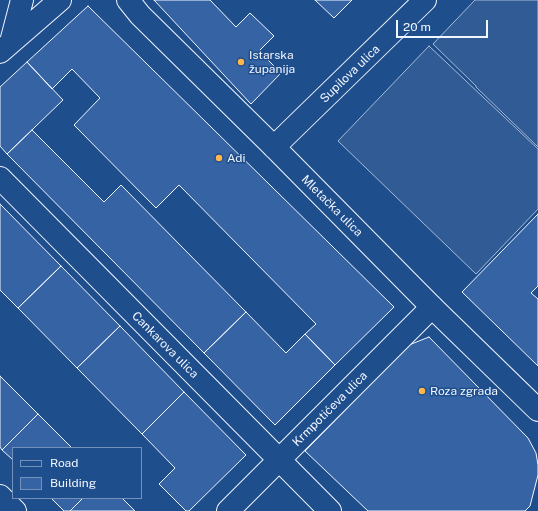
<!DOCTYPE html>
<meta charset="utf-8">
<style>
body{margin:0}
#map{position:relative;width:538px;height:511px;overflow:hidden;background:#1f4e8c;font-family:"Public Sans",sans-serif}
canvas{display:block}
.legend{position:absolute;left:12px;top:447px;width:130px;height:52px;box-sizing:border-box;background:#1f4e8c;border:1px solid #7391ba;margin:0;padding:5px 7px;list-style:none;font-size:12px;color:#f2f6ff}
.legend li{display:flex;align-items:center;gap:8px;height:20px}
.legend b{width:20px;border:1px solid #7391ba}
.scale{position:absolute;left:396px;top:20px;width:92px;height:18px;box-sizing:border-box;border:2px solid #f2f6ff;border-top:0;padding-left:5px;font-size:12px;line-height:14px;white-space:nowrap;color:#f2f6ff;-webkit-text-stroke:3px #1f4e8c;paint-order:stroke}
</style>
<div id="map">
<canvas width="538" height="511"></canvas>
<ul class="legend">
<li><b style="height:5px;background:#1f4e8c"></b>Road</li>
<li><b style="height:11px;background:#3563a3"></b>Building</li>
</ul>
<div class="scale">20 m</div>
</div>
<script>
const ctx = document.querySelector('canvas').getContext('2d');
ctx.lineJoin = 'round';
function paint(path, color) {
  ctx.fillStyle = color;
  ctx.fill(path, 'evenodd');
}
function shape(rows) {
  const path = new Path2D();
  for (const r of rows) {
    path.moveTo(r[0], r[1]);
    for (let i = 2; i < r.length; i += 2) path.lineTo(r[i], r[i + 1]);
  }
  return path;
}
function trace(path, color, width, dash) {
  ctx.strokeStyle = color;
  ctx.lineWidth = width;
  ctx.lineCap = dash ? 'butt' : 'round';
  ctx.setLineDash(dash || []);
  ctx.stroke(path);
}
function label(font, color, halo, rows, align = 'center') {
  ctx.font = font + ' "Public Sans",sans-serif';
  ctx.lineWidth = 3;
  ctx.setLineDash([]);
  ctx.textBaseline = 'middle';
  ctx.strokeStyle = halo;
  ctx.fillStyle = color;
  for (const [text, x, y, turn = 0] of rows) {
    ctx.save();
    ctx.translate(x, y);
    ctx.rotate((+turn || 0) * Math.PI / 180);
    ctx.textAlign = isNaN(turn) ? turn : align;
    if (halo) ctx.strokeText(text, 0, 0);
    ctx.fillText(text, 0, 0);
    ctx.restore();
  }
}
const built = shape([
 [475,0,538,0,538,147,476,87,476,86,433,44,475,0],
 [429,46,538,149,538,209,476,274,338,141,429,46]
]);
paint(built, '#305b95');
trace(built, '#a8bbd7', 1);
const building = shape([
 [154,0,210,0,236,27,250,13,274,36,259,51,281,73,251,104,154,0],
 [315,0,352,0,334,18,315,0],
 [88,6,394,307,335,365,305,334,316,324,179,185,156,208,74,125,100,98,72,69,52,89,27,62,88,6],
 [27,62,63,100,7,154,0,146,0,87,27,62],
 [32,130,104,202,121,185,246,312,204,353,7,154,32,130],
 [0,204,61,266,18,308,0,290,0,204],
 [538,214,538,286,531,293,538,299,538,366,462,292,538,214],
 [61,266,120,326,77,368,18,308,61,266],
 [246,312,286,353,305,334,335,365,275,425,204,353,246,312],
 [120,326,184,392,142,434,77,368,120,326],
 [429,337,528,438,536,453,538,465,538,475,530,506,525,511,368,511,305,451,409,345,429,337],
 [0,376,38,414,2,450,0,447,0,376],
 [184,392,246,455,189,511,186,511,159,484,175,468,142,434,184,392],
 [38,414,72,448,13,448,13,460,2,450,38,414],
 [51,498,83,498,70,511,64,511,51,498],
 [83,498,122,498,135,511,70,511,83,498]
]);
paint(building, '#3563a3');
trace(building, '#f2f6ff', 1);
const minor = shape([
 [274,147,425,0],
 [0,178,330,511],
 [228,511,432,307]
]);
const major = shape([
 [128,0,140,15,274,147,432,307,538,410],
 [11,42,22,0],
 [0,52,60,0],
 [0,496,15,511]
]);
trace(minor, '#f2f6ff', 24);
trace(major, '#f2f6ff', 24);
trace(minor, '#1f4e8c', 22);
trace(major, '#1f4e8c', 22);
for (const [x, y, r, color] of [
 [241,62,4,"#ffb74d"],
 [219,158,4,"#ffb74d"],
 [422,391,4,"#ffb74d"]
]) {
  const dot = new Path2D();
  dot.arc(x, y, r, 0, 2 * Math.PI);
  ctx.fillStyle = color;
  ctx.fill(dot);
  trace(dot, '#1f4e8c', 1.5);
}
label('12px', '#f2f6ff', '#1f4e8c', [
 ["Istarska",249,55],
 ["županija",249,69],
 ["Adi",227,158],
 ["Roza zgrada",430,391]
], 'left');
label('12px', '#f2f6ff', '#1f4e8c', [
 ["Supilova ulica",350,74,-44],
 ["Mletačka ulica",332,206,45],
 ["Cankarova ulica",165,345,45],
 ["Krmpotićeva ulica",330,409,-45]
]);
</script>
